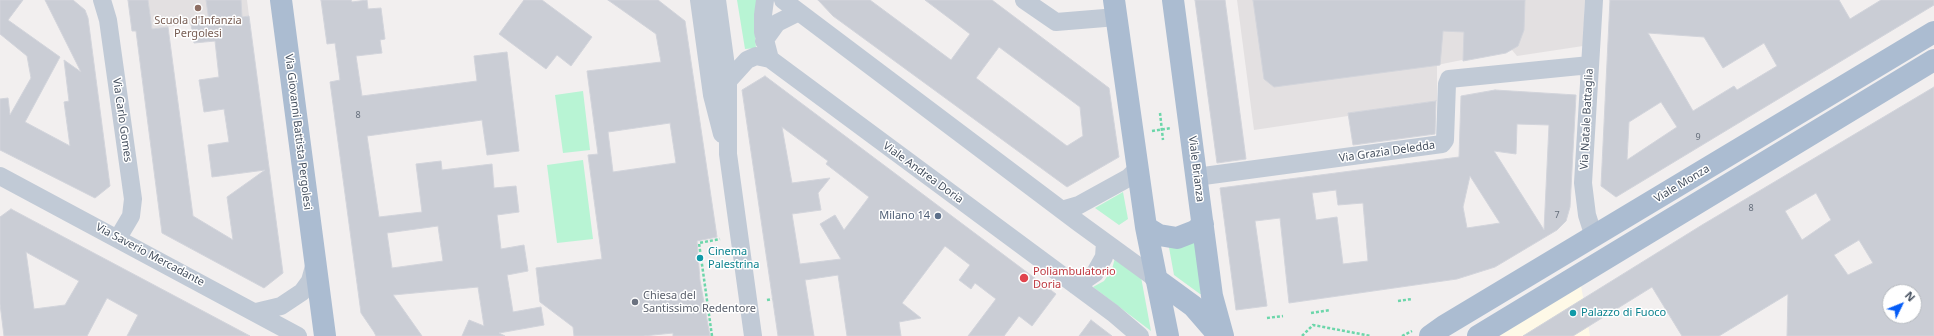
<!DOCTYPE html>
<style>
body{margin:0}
#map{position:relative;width:1934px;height:336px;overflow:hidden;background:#f2efef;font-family:"Noto Sans",sans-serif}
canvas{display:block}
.north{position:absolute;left:1882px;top:284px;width:40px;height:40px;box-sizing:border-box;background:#fff;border:1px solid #b5b9bf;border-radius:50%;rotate:47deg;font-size:11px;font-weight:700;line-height:16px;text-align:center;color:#45505f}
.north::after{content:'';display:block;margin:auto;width:14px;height:18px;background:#045cf7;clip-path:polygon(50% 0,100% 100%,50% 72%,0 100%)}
</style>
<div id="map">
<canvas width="1934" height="336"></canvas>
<div class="north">N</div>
</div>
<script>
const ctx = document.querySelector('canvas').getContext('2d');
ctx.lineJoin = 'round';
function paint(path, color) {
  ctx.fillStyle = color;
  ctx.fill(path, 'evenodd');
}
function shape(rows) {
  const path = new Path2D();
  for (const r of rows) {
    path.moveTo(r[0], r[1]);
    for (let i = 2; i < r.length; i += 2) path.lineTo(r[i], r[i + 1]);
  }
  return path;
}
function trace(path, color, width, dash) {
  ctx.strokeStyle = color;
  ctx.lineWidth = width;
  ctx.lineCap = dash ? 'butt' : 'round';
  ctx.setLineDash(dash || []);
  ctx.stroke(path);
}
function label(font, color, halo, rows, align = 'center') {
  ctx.font = font + ' "Noto Sans",sans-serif';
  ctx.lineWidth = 3;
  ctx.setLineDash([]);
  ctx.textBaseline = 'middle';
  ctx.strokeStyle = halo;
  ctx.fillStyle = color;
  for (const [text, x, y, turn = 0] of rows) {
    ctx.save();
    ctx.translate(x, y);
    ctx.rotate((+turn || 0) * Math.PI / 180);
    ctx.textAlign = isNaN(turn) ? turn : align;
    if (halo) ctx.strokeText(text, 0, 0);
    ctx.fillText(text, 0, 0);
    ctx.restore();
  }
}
paint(shape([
 [1580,280,1590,336,1492,336]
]), '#fef9e7');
paint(shape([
 [148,0,247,0,249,16,152,29],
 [1237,0,1585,0,1583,46,1517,56,1512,50,1437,65,1437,101,1348,113,1348,116,1254,130]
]), '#e3e0e1');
paint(shape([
 [737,0,761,0,754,24,756,48,745,49],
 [583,91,590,150,563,153,555,95],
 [583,160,593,239,557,243,547,165],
 [1123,192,1128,219,1119,225,1095,208],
 [1196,238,1201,294,1200,294,1174,275,1168,242],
 [1115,258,1141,277,1151,331,1093,287,1104,281,1112,269]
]), '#b8f4d4');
const building = shape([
 [0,0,23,0,8,20,60,57,25,122,70,146,64,102,69,101,64,60,81,72,45,0,73,0,85,10,88,18,110,186,95,198,0,150,0,99,8,98,10,115,31,78,27,56,0,34,0,0],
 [128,0,148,0,152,29,168,27,193,216,233,240,227,197,265,170,212,177,208,145,229,142,224,109,204,112,199,80,219,77,215,41,194,43,191,24,209,21,206,0,241,0,242,17,249,16,283,273,264,288,162,233,136,31,132,31,128,0],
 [321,0,351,0,352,2,367,0,368,9,381,8,385,39,380,40,382,53,356,56,362,96,477,81,474,56,507,52,519,151,487,155,482,120,367,136,379,217,422,212,416,164,441,161,442,170,492,164,494,188,516,186,519,212,497,215,501,249,524,245,528,271,507,275,513,312,541,307,544,325,499,333,505,336,462,336,469,320,484,326,478,287,393,295,422,336,376,336,374,332,361,313,330,82,340,80,335,43,327,44,321,0],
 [438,226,443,261,392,268,387,233,438,226],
 [524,0,542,0,592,37,571,66,557,55,546,69,499,34,524,0],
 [608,0,658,0,685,21,717,237,697,241,700,280,710,336,673,336,673,333,643,336,574,336,573,327,540,302,536,268,602,259,588,155,598,154,587,71,661,62,656,34,608,0],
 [670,123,676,163,613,172,608,132,670,123],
 [818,0,870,0,951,60,970,34,925,0,992,0,1109,88,1119,157,1067,187,833,16,818,0],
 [999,47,1080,107,1083,136,1067,146,976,78,999,47],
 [1195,0,1225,0,1246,159,1217,163,1195,0],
 [1253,0,1525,0,1524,30,1518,46,1506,53,1463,61,1464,32,1443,31,1440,65,1274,87,1264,79,1253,0],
 [1610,0,1839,0,1850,19,1881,0,1934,0,1934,5,1616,197,1601,186,1610,0],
 [1648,33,1704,37,1723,68,1764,43,1777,66,1737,90,1734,86,1693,111,1648,33],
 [1661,102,1677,127,1627,160,1629,122,1661,102],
 [765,76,1056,294,1032,326,1019,316,1004,336,968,336,996,299,975,283,971,289,959,280,970,265,945,246,902,303,921,318,899,322,901,336,847,336,838,275,805,280,814,336,778,336,742,90,765,76],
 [782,127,828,161,826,164,869,197,844,230,835,215,820,224,841,259,800,264,792,214,821,210,818,193,830,178,792,183,782,127],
 [1934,87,1934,336,1787,336,1788,294,1719,336,1682,336,1652,287,1573,336,1523,336,1702,225,1934,87],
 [1816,193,1831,220,1802,240,1785,211,1816,193],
 [1859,240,1873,263,1848,275,1834,255,1859,240],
 [1890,292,1914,292,1914,316,1890,316,1890,292],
 [1495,90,1576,95,1570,207,1566,221,1557,230,1495,267,1457,279,1289,303,1280,218,1255,221,1267,306,1236,310,1220,188,1459,157,1461,96,1495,90],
 [1517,124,1549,125,1544,230,1494,151,1516,154,1517,124],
 [1470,176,1500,223,1467,228,1463,207,1470,176],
 [1336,190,1338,205,1363,203,1368,261,1343,264,1337,217,1316,220,1312,193,1336,190],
 [1436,101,1435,134,1353,145,1348,113,1436,101],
 [11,209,203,311,250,336,127,336,138,315,107,298,87,336,4,336,0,304,0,217,11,209],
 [26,252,79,281,65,305,34,309,26,252],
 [1091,320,1112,336,1079,336,1091,320]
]);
paint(building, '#cacdd5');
trace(building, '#d2d4db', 1);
trace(shape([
 [1160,113,1163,140],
 [1152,131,1171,128],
 [767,300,772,299],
 [1398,301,1412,299],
 [1311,313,1330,310],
 [1267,318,1283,316],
 [712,336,699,243,720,239],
 [1302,336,1313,325,1371,336],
 [1402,336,1412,331]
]), '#6cd6aa', 2.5, [3, 2]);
trace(shape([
 [102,0,108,20,133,199,131,216,118,238],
 [699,0,712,95,722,134],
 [717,0,728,81,728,154,753,336],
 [765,0,763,15,763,32,770,59],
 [783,0,1079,223,1156,279],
 [1024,0,1056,22,1117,17],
 [764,41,777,23,799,12],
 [728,81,747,60,756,56,770,59,1113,313,1140,336],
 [0,176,298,336],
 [1196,177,1442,144,1445,140,1447,84,1449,79,1590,65],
 [1062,210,1079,205,1128,178,1138,168],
 [1594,237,1587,215,1583,183,1594,0],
 [1076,286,1095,273,1104,257,1105,242],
 [256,312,281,306,302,292,310,281,315,263]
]), '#c1cad6', 18);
trace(shape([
 [281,0,325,336],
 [1114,0,1146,227,1168,336],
 [1173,0,1212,296,1223,336],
 [1146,227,1159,235,1177,238,1195,231,1203,224],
 [1156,279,1193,306,1219,336],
 [1430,336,1444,326,1934,32],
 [1478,336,1934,60]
]), '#abbcd1', 22);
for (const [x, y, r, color] of [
 [198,8,4,"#8d6e63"],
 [938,216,4,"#5c6f8a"],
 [700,258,4,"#0f9aa8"],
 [1024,278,5,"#e0444e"],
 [635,302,4,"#6b7280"],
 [1573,313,4,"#0f9aa8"]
]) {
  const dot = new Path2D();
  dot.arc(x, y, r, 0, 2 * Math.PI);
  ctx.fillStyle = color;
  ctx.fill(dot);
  trace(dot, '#fff', 1.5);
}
label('9px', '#666f7c', null, [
 ["8",358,115],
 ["9",1698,137],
 ["8",1751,208],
 ["7",1557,215]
]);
label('11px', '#785e54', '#fff', [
 ["Scuola d'Infanzia",198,21],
 ["Pergolesi",198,34]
]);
label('11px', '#45505f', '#fff', [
 ["Via Natale Battaglia",1587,119,-87],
 ["Via Carlo Gomes",122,120,82],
 ["Via Giovanni Battista Pergolesi",298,132,83],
 ["Via Grazia Deledda",1387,152,-8],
 ["Viale Brianza",1196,169,83],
 ["Viale Andrea Doria",923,173,36],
 ["Viale Monza",1682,184,-31],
 ["Via Saverio Mercadante",150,255,28]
]);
label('11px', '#4e5e75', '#fff', [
 ["Milano 14",930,216]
], 'right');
label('11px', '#0d838f', '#fff', [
 ["Cinema",708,252],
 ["Palestrina",708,265],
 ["Palazzo di Fuoco",1581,313]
], 'left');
label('11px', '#be3a42', '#fff', [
 ["Poliambulatorio",1033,272],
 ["Doria",1033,285]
], 'left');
label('11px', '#5b616d', '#fff', [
 ["Chiesa del",643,296],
 ["Santissimo Redentore",643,309]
], 'left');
</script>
